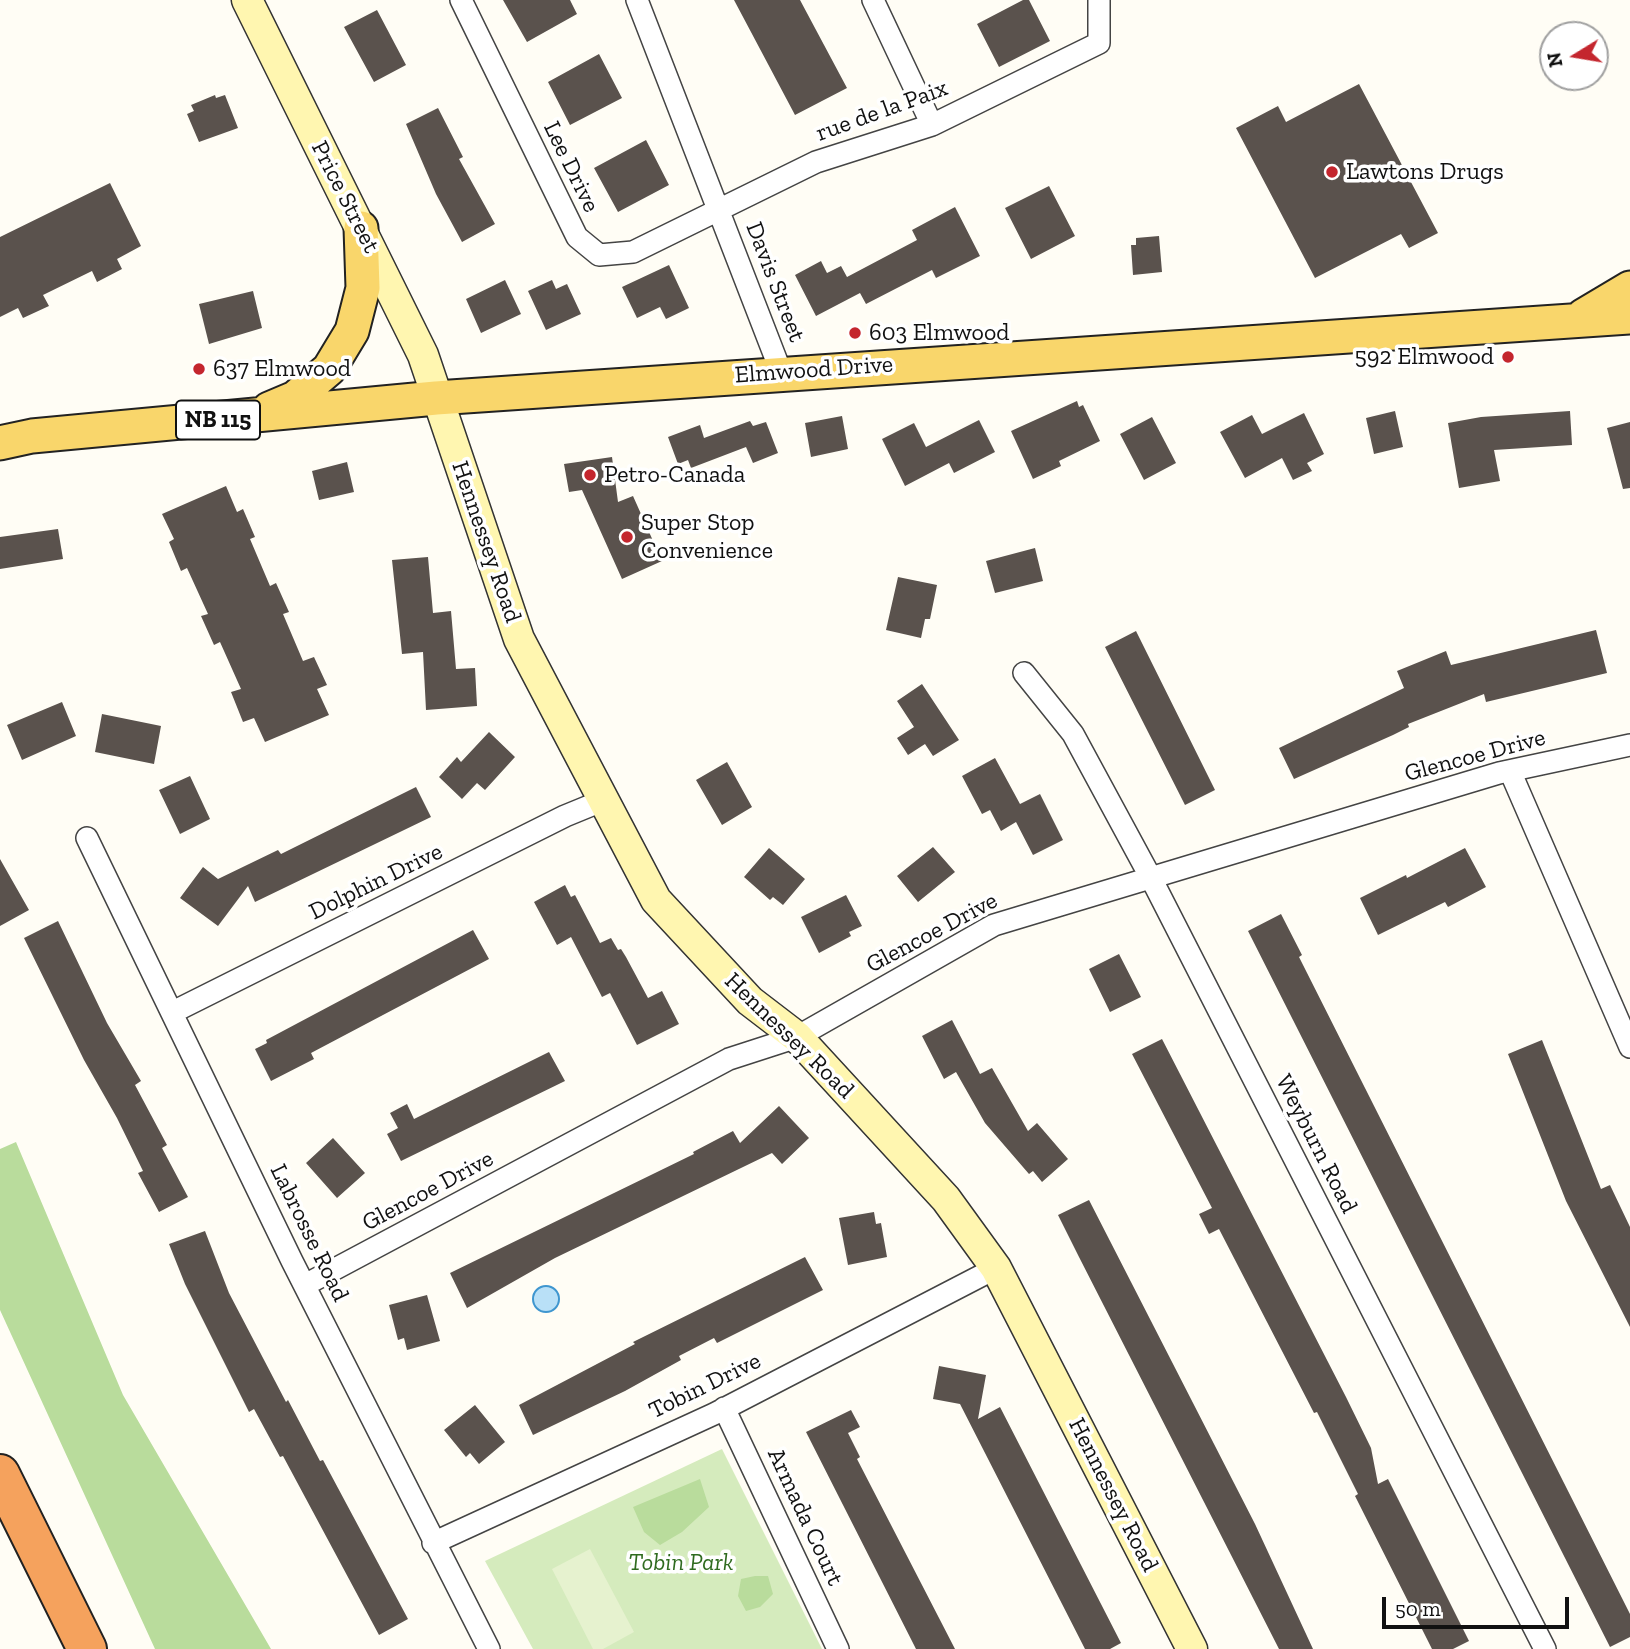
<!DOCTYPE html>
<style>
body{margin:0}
#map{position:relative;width:1630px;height:1649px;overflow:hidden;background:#fffdf5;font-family:"Zilla Slab",serif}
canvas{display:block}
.north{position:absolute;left:1539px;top:21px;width:70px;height:70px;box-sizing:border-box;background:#fff;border:2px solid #a0a0a0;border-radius:50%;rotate:259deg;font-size:19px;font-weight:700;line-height:28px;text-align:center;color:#111}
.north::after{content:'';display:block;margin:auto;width:24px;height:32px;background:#c4262e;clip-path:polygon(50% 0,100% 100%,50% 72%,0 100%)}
.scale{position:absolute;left:1382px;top:1597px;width:187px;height:32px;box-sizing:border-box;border:4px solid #111;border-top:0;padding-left:9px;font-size:21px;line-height:24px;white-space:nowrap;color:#111;-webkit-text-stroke:5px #fff;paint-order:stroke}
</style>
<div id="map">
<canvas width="1630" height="1649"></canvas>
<div class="north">N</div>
<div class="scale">50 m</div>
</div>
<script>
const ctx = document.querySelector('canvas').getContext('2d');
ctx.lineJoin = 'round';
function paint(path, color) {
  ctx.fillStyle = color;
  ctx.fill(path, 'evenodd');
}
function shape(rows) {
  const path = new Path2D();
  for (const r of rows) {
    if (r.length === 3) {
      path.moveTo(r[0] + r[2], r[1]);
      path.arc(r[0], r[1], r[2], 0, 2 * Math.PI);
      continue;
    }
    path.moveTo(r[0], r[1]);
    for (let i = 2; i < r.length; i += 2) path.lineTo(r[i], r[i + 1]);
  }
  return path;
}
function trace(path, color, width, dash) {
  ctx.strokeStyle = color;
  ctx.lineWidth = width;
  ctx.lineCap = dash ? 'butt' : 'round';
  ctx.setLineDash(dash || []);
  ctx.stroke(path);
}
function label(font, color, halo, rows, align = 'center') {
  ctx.font = font + ' "Zilla Slab",serif';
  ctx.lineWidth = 7;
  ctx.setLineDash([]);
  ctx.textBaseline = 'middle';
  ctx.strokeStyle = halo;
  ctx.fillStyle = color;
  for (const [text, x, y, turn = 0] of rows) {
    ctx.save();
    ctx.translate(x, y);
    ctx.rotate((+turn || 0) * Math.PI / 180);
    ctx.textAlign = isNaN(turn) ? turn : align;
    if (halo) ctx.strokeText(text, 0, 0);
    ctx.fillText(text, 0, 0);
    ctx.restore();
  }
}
paint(shape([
 [722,1449,822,1649,533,1649,485,1561]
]), '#d5ebbd');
paint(shape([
 [16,1142,123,1395,271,1649,155,1649,0,1310,0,1149],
 [700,1479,709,1507,682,1532,660,1545,644,1532,633,1507],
 [755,1576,768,1576,773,1594,760,1607,746,1611,738,1596,741,1579]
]), '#b9dc9c');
paint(shape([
 [590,1549,634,1632,603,1649,593,1649,552,1569]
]), '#e6f2cf');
const water = shape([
 [546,1299,13]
]);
paint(water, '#b9e0f7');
trace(water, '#3f96cf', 2);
paint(shape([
 [503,0,570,0,577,14,527,42],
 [734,0,800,0,847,88,795,115],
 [1023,0,1029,0,1050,41,999,67,977,24],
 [377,10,406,65,374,82,344,27],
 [599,54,622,98,570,125,548,82],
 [1359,84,1438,233,1409,248,1401,234,1315,278,1236,128,1278,106,1286,122],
 [215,95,216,98,225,95,238,128,199,142,187,114,194,111,191,105],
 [438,108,463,157,459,159,495,224,462,242,436,194,406,124],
 [646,140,669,185,618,212,594,168],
 [110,183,141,246,117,259,122,269,97,282,92,271,43,295,49,306,23,318,18,308,0,317,0,237],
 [1049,186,1075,236,1031,259,1005,208],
 [955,207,980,256,936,278,932,270,866,304,860,293,816,316,795,275,821,261,827,273,841,266,847,277,917,240,912,230],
 [1159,236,1162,272,1133,275,1131,245,1136,245,1136,238],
 [669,265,689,308,666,319,660,307,637,318,622,287],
 [505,280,521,314,481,333,466,299],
 [552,280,556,289,567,284,581,314,546,330,528,291],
 [253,291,262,328,209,344,199,304],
 [1077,401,1079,407,1083,405,1100,441,1059,461,1061,466,1033,479,1011,431],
 [1395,411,1403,447,1374,454,1366,418],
 [1570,411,1572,445,1494,450,1500,481,1459,488,1448,423,1481,417],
 [1304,413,1324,454,1307,463,1312,471,1293,480,1282,458,1245,478,1220,432,1252,415,1262,434],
 [842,416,848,449,811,457,805,423],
 [1152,417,1176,463,1144,480,1120,434],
 [979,420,995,452,954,473,949,463,905,486,882,439,914,423,926,447],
 [750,421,753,426,766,422,778,453,753,463,746,447,691,468,688,460,678,464,668,437,700,425,704,438],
 [1630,422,1630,488,1623,489,1607,428],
 [612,457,618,502,633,496,662,561,622,579,582,490,569,492,564,464],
 [347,462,354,492,319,500,312,471],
 [226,486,237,512,243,509,255,537,250,539,270,586,276,583,289,612,283,614,303,661,314,657,327,685,317,689,329,715,265,742,254,718,243,722,231,692,241,689,220,642,214,645,201,616,208,614,187,568,181,571,169,542,174,539,162,514],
 [58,529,63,559,0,569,0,537],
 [1035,548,1043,581,995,593,986,561],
 [428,557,433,613,451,611,456,669,475,668,477,706,426,710,423,652,402,654,392,560],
 [898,577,937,585,930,619,925,619,921,638,886,630],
 [1596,630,1607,673,1486,702,1484,694,1408,724,1409,727,1393,735,1294,779,1279,748,1404,688,1397,671,1446,651,1451,665],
 [1136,631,1215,790,1185,805,1105,647],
 [922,684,959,740,933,756,925,744,908,755,897,738,914,727,897,701],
 [62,702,76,736,22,760,7,725],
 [102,714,161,726,154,764,95,752],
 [489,732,515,757,485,790,477,783,462,799,439,777,457,757,461,762],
 [995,758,1020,804,1040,794,1063,840,1033,855,1016,822,1001,831,990,810,982,814,962,776],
 [727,762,752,807,722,825,696,780],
 [190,776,210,819,180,834,159,790],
 [416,787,431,817,255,902,248,886,218,926,180,898,203,867,218,879,278,850,281,854],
 [933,847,955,872,918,902,897,876],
 [769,848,805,879,783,905,773,897,770,900,744,877],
 [1465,848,1486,887,1448,907,1445,902,1378,935,1360,898,1406,875,1407,878],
 [0,859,29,910,0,926],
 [565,885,571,897,575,895,600,943,611,938,618,950,621,949,626,957,648,998,662,991,679,1024,637,1045,610,993,602,997,571,937,557,945,534,902],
 [846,895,862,926,849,932,851,936,819,953,801,917],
 [1281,914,1302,955,1299,957,1630,1614,1630,1637,1610,1647,1248,931],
 [58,921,107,1023,141,1081,135,1085,167,1145,162,1148,188,1197,159,1212,138,1173,143,1171,117,1118,84,1060,24,938],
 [473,930,489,959,311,1053,314,1059,271,1081,255,1049,267,1043,266,1040],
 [1119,954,1141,997,1110,1012,1089,969],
 [952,1020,980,1074,992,1068,1028,1131,1037,1123,1068,1159,1042,1182,1033,1171,1029,1174,985,1123,956,1072,944,1079,922,1036],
 [1162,1039,1346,1397,1371,1448,1378,1484,1388,1479,1469,1641,1453,1649,1432,1649,1355,1496,1358,1494,1317,1412,1314,1413,1219,1229,1209,1234,1199,1214,1212,1208,1132,1054],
 [1542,1040,1601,1189,1610,1185,1630,1227,1630,1327,1566,1201,1508,1054],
 [549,1052,565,1081,401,1161,387,1134,398,1128,390,1113,407,1104,414,1119],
 [779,1106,809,1138,782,1164,772,1153,555,1258,467,1308,450,1273,694,1154,693,1152,733,1131,740,1143],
 [333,1138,365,1173,337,1198,306,1163],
 [1089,1200,1255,1524,1313,1649,1279,1649,1079,1257,1058,1215],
 [874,1212,876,1224,881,1223,887,1257,848,1265,839,1218],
 [205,1231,229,1293,286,1402,288,1400,320,1461,323,1460,408,1619,379,1635,283,1456,280,1457,254,1409,249,1412,185,1284,169,1244],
 [805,1257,823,1290,717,1343,714,1338,679,1356,681,1360,625,1391,533,1435,519,1405,635,1344,633,1342],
 [427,1295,440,1341,407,1350,404,1338,398,1340,389,1305],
 [939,1366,986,1375,978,1419,1000,1407,1121,1643,1110,1649,1085,1649,960,1404,933,1399],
 [475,1405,505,1442,479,1464,470,1453,466,1457,444,1430],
 [851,1410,860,1427,848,1433,860,1457,857,1459,955,1649,916,1649,806,1432]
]), '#5a524d');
const street = shape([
 [461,0,577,237,599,255,633,252,816,162,932,125,1099,43,1099,0],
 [637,0,781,372],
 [873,0,932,125],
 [1024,673,1073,734,1152,880,1545,1649],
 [1510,771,1630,1047],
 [87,838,292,1261,489,1649],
 [173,1012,565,816,604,800],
 [305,1285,729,1059,797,1037,994,925,1499,773,1630,745],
 [724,1408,838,1649],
 [433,1543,714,1414,996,1268]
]);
const secondary = shape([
 [247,0,423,355,519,639,656,900,750,1001,797,1037,946,1199,996,1268,1192,1649]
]);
const primary = shape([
 [1583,316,1630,288],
 [269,409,295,398,329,369,352,331,363,288,361,228],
 [0,443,32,436,436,398,1630,317]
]);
const highway = shape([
 [0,1474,87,1649]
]);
trace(street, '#444', 24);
trace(secondary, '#333', 33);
trace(primary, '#222', 37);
trace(highway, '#222', 42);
trace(street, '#fff', 21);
trace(secondary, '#fff6b0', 30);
trace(primary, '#f9d66b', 33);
trace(highway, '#f5a25d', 38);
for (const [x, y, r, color] of [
 [1332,172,7,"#c4262e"],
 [855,333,7,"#c4262e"],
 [1508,357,7,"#c4262e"],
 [199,369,7,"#c4262e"],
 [590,475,7,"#c4262e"],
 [627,537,7,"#c4262e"]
]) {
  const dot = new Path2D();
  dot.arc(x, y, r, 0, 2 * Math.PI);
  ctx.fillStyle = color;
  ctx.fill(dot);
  trace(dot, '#fff', 2.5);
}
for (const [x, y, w] of [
 [218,420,84]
]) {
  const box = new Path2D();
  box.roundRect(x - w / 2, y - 19.5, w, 39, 5);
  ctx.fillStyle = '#fff';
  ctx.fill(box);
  trace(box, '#111', 2);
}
label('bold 23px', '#111', null, [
 ["NB 115",218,420]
]);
label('24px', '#111', '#fff', [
 ["rue de la Paix",882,111,-20],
 ["Lee Drive",571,167,64],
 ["Price Street",345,197,63],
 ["Davis Street",775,282,69],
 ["Elmwood Drive",814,370,-4],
 ["Hennessey Road",486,542,71],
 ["Glencoe Drive",1475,756,-15],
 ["Dolphin Drive",376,882,-26],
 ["Glencoe Drive",932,933,-28],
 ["Hennessey Road",789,1036,44],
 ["Weyburn Road",1316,1144,63],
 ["Glencoe Drive",428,1191,-28],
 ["Labrosse Road",309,1233,64],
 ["Tobin Drive",705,1386,-26],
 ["Hennessey Road",1113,1495,63],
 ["Armada Court",805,1517,65]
]);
label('24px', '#111', '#fff', [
 ["Lawtons Drugs",1346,172],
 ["603 Elmwood",869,333],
 ["592 Elmwood",1494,357,"right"],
 ["637 Elmwood",213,369],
 ["Petro-Canada",604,475],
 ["Super Stop",641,523],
 ["Convenience",641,551]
], 'left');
label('italic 24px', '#2f6b1f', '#fff', [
 ["Tobin Park",681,1563]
]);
</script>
